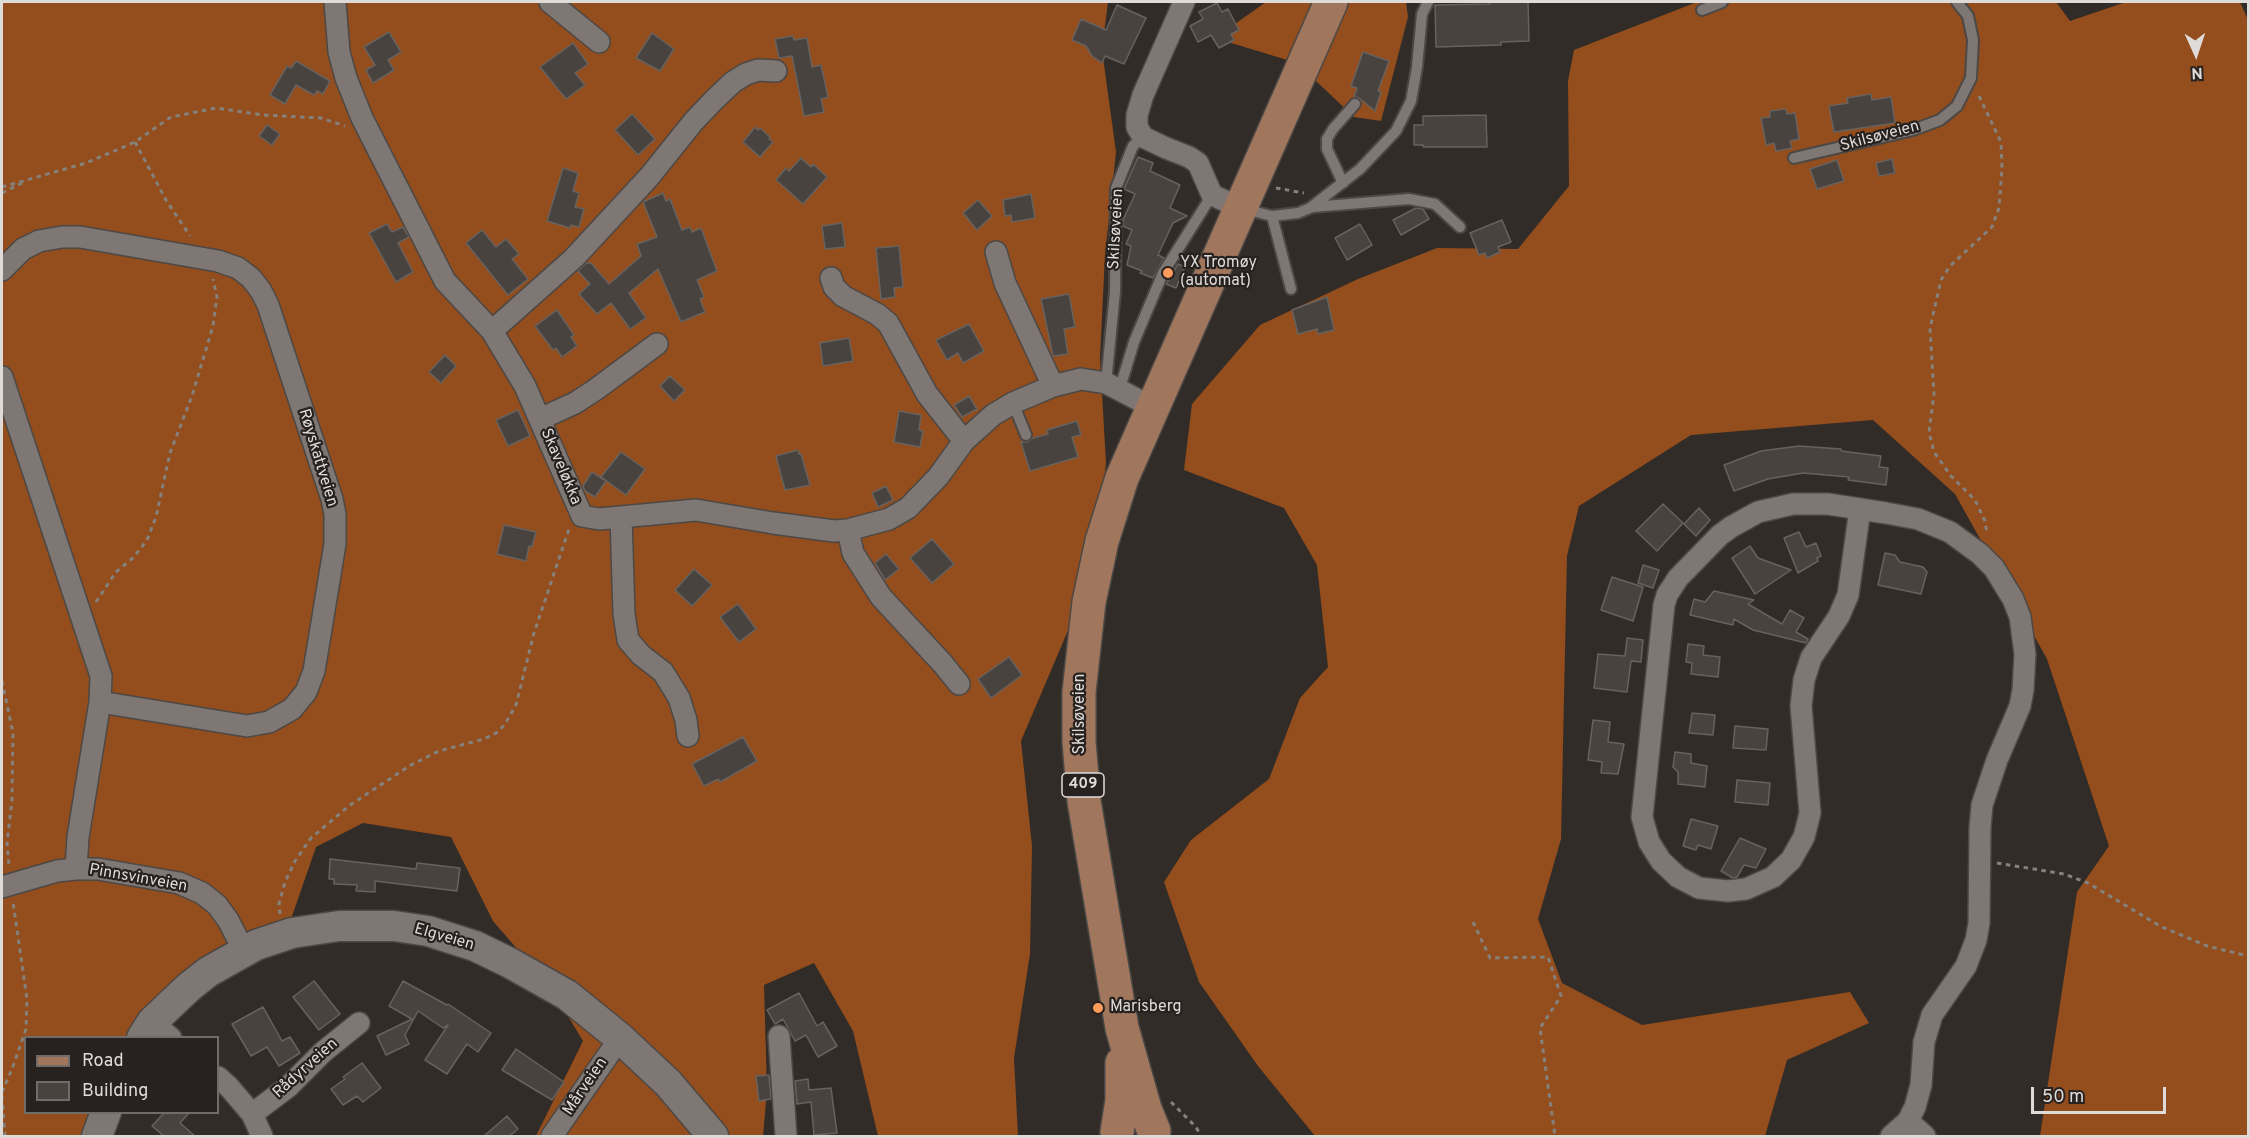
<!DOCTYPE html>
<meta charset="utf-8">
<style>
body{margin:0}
#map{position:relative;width:2250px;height:1138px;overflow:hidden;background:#312c28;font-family:Overpass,sans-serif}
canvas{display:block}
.frame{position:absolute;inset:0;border:3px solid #dfdbd9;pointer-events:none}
.legend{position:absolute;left:24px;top:1036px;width:195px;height:78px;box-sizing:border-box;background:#27221f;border:2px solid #716c69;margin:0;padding:8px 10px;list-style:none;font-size:18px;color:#dfdbd9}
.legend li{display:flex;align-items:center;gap:12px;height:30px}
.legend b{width:30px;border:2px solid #716c69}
.north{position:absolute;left:2166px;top:24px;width:60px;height:60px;-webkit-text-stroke:4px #27221f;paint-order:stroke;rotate:177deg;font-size:16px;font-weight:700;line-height:24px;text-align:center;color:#dfdbd9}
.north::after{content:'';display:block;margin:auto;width:21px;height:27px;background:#dfdbd9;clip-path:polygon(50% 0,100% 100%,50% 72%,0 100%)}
.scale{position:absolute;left:2031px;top:1087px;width:135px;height:27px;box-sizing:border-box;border:3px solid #dfdbd9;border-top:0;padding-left:8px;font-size:18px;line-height:21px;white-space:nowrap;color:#dfdbd9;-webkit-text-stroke:4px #27221f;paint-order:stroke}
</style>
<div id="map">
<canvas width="2250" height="1138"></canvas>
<div class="frame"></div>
<ul class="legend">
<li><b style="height:8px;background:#a0765d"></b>Road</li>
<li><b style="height:16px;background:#494340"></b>Building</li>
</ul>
<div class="north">N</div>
<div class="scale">50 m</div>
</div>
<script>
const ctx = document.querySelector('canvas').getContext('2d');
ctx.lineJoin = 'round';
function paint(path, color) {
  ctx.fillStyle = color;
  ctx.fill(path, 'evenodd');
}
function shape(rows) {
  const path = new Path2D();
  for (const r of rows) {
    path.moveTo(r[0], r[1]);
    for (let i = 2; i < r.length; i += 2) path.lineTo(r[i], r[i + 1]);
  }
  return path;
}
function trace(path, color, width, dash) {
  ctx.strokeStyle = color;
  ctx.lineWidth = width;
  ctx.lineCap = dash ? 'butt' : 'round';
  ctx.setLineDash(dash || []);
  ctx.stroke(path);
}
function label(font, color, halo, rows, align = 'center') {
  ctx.font = font + ' Overpass,sans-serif';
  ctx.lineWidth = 4.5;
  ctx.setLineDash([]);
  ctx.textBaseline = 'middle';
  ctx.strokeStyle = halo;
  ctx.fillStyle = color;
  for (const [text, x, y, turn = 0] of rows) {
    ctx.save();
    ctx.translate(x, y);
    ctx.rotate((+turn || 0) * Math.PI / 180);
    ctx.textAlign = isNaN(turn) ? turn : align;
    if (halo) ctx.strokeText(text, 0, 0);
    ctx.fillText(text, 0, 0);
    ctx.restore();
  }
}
paint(shape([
 [2,2,1108,2,1102,50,1116,152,1105,255,1100,358,1106,463,1095,567,1021,741,1032,846,1030,954,1014,1058,1018,1136,878,1136,853,1031,814,963,764,985,767,1090,763,1136,536,1136,583,1041,551,988,493,921,451,837,363,823,316,847,290,922,205,983,152,1037,26,1038,26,1112,114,1113,106,1136,2,1136],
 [1266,2,1406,2,1408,17,1381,121,1354,117,1297,63,1215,38],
 [1697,2,2056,2,2070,21,2126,2,2240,2,2248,20,2248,1136,2040,1136,2077,892,2109,846,2047,659,1955,494,1873,420,1691,435,1579,506,1567,556,1561,839,1538,919,1562,983,1642,1025,1850,992,1869,1023,1787,1060,1765,1136,1315,1136,1258,1066,1199,982,1164,882,1191,840,1269,779,1300,698,1328,667,1317,565,1284,508,1184,470,1192,404,1260,325,1358,279,1437,248,1518,249,1569,186,1568,81,1574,50]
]), '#944d1c');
const building = shape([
 [1490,2,1528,2,1529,41,1501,42,1501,45,1436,47,1435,5,1490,4,1490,2],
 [1217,3,1222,12,1228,9,1239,30,1231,34,1234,40,1219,48,1211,35,1198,42,1190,26,1203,19,1199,12,1217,3],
 [1117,5,1146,18,1124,64,1105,56,1102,63,1092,56,1086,46,1072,40,1081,19,1106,30,1117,5],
 [389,32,401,52,388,60,394,70,373,83,366,70,375,65,364,47,389,32],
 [652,33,674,49,660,71,636,58,652,33],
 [793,36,794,40,807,38,812,67,821,65,828,97,821,99,824,112,804,116,792,56,779,58,775,39,793,36],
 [573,43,588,64,575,73,585,85,566,99,540,67,573,43],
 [1363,52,1389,61,1378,91,1381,92,1375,111,1359,98,1354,97,1357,88,1351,86,1363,52],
 [296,61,330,81,323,94,317,91,314,95,296,85,285,104,270,95,287,66,291,68,296,61],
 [1871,94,1872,100,1891,97,1895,123,1834,132,1829,106,1848,103,1847,98,1871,94],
 [1786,109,1787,114,1795,113,1799,139,1790,141,1792,148,1776,151,1774,143,1766,145,1761,118,1770,117,1770,111,1786,109],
 [632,114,655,139,638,155,615,130,632,114],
 [1486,115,1487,147,1423,147,1423,145,1414,145,1414,125,1423,125,1423,116,1486,115],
 [267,125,280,134,272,145,259,136,267,125],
 [755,127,758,130,760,128,770,137,769,139,773,142,760,157,743,142,755,127],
 [1138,157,1153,163,1150,171,1180,185,1170,208,1187,216,1173,223,1158,255,1164,258,1153,278,1140,273,1142,271,1127,265,1131,246,1126,244,1132,230,1123,226,1123,220,1135,194,1124,189,1138,157],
 [801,158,811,167,813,164,827,177,803,204,776,180,786,168,789,171,801,158],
 [1892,159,1895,173,1879,176,1876,163,1892,159],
 [1837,160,1844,181,1817,189,1810,169,1837,160],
 [563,168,578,173,573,191,579,193,575,207,584,209,579,227,571,225,570,228,547,221,563,168],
 [663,193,666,201,670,199,682,230,690,227,692,232,701,228,717,271,697,280,704,297,700,299,705,312,681,322,658,269,629,293,646,318,630,329,611,303,597,314,579,294,590,284,578,271,586,263,591,263,609,284,641,256,637,244,657,237,643,202,663,193],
 [1031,194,1035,218,1012,222,1011,215,1005,216,1003,200,1031,194],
 [978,200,992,216,977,230,963,213,978,200],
 [1416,208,1423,209,1429,219,1401,235,1393,220,1416,208],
 [1502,220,1511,242,1498,247,1500,252,1487,258,1485,253,1479,255,1470,233,1502,220],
 [842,223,845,247,825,249,822,226,842,223],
 [387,224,392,232,403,227,409,237,398,243,413,272,396,282,369,233,387,224],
 [1360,224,1372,245,1347,260,1335,238,1360,224],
 [482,230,496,247,506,239,519,254,512,259,528,279,508,295,466,243,482,230],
 [899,246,903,287,894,288,895,297,881,299,876,248,899,246],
 [1178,264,1185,267,1176,288,1166,284,1178,264],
 [1069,294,1075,327,1064,329,1068,354,1053,356,1041,299,1069,294],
 [1327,297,1334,330,1318,334,1317,329,1298,334,1292,310,1327,297],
 [557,310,574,335,571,337,577,346,562,357,556,348,553,350,535,326,557,310],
 [969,324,984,351,963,363,958,353,947,360,936,340,969,324],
 [849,338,853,361,823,366,820,343,849,338],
 [445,355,456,366,441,383,429,372,445,355],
 [670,376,685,390,674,401,660,386,670,376],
 [969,396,977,409,962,417,954,405,969,396],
 [518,410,530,436,508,446,496,420,518,410],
 [899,411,921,415,919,430,923,431,920,447,894,442,899,411],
 [1077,421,1081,435,1072,437,1078,457,1030,471,1021,442,1028,442,1033,438,1048,434,1047,430,1077,421],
 [1799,446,1841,449,1841,451,1881,456,1879,467,1888,468,1886,485,1848,480,1849,477,1803,473,1768,479,1734,491,1724,465,1761,451,1799,446],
 [798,450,799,454,801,454,810,485,785,490,776,456,798,450],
 [621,452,645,469,626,495,601,477,621,452],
 [592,472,606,481,595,497,585,491,583,486,592,472],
 [886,486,893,500,878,507,872,493,886,486],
 [1663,504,1683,523,1657,551,1636,531,1663,504],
 [1699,508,1710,520,1696,536,1684,524,1699,508],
 [504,525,536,532,532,547,529,546,526,561,497,554,504,525],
 [1799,532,1806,547,1816,543,1821,556,1817,558,1818,561,1798,573,1784,538,1799,532],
 [932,539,954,564,932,583,910,558,932,539],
 [1750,546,1758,558,1791,570,1755,594,1732,558,1750,546],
 [1885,553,1895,555,1900,562,1923,567,1927,572,1921,594,1878,585,1885,553],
 [886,554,899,569,885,580,875,563,886,554],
 [1643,565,1659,570,1653,588,1638,583,1643,565],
 [694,569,712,585,692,606,675,590,694,569],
 [1612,577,1643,587,1633,621,1601,610,1612,577],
 [1714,591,1754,600,1748,604,1782,624,1790,610,1804,618,1796,632,1808,639,1806,643,1753,630,1734,619,1733,625,1690,615,1694,599,1705,602,1714,591],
 [738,604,756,629,739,642,720,617,738,604],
 [1627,638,1643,640,1641,662,1631,661,1627,692,1594,688,1598,654,1625,656,1627,638],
 [1688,644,1704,646,1703,655,1720,657,1718,677,1691,674,1692,663,1686,662,1688,644],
 [1009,657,1022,675,991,698,978,679,1009,657],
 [1692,713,1715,715,1713,735,1689,733,1692,713],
 [1593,720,1610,722,1608,742,1624,744,1618,774,1601,773,1602,762,1588,760,1593,720],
 [1735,726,1768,729,1766,750,1733,748,1735,726],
 [743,737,757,761,720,782,718,779,704,786,692,764,743,737],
 [1675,752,1691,754,1691,763,1707,766,1705,787,1678,784,1678,772,1673,767,1675,752],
 [1737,780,1770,783,1768,805,1735,802,1737,780],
 [1691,819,1718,826,1711,849,1698,845,1696,850,1683,846,1691,819],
 [1740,838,1766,849,1756,868,1744,865,1737,877,1733,878,1721,871,1740,838],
 [330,859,416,869,417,863,460,868,457,891,375,881,375,892,356,891,357,885,334,884,334,879,329,879,330,859],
 [314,981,340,1014,319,1030,293,997,314,981],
 [403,981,447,1005,448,1004,491,1033,478,1052,467,1044,447,1074,425,1060,448,1025,443,1028,418,1011,405,1035,409,1044,386,1055,377,1036,412,1019,389,1006,403,981],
 [799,993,817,1026,823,1022,837,1046,818,1057,806,1035,795,1041,783,1019,775,1024,767,1010,799,993],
 [263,1007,282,1041,290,1037,300,1053,279,1066,267,1047,251,1056,232,1024,263,1007],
 [516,1049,564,1082,552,1100,502,1070,516,1049],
 [362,1063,381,1088,363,1102,357,1096,343,1105,331,1089,345,1079,343,1077,362,1063],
 [769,1075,771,1099,759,1101,756,1076,769,1075],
 [808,1079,809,1090,831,1088,837,1133,814,1135,811,1102,797,1104,795,1081,808,1079],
 [164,1113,189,1113,180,1123,196,1137,165,1137,152,1126,164,1113],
 [507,1116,518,1129,508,1137,483,1137,507,1116]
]);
paint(building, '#494340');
trace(building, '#68625e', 1.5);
const lane = shape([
 [1702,10,1722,2],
 [1794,158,1913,130,1940,120,1957,106,1971,78,1973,40,1968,16,1957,2],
 [1343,183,1327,149,1327,139,1333,129,1355,104],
 [1313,207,1409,199,1435,204,1460,227],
 [1244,209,1272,216,1298,213,1310,208,1360,169,1396,131,1411,101,1417,67,1422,14,1428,2],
 [1272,216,1291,289],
 [1106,383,1115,292,1116,188,1133,146,1143,137],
 [1120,388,1134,342,1163,273,1212,195],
 [1013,403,1026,435]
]);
const street = shape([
 [335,2,339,52,346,78,362,118,445,281,492,331,525,386,582,516,599,519,696,510,773,523,834,531,848,530,889,519,908,508,938,477,964,441,993,415,1013,403,1053,386,1081,379,1106,383,1152,407],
 [550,2,599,42],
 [1184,2,1143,95,1137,115,1137,127,1143,137,1166,148,1189,157,1198,163,1212,195,1241,208],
 [996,252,1005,283,1053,386],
 [2,270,23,249,39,241,62,237,80,237,218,261,238,268,251,278,261,291,268,305,332,499,335,514,335,544,314,671,306,692,292,709,269,722,247,726,100,702],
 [831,278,834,287,843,296,877,314,888,323,927,394,964,441],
 [492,331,574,258,649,177,694,121,715,99,733,82,746,74,758,70,776,71],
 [2,377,101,676,100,702,78,837,76,869],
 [540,419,575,403,595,390,657,344],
 [1860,509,1848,595,1839,616,1811,658,1804,680,1801,706,1810,813,1804,837,1791,860,1773,877,1746,889,1728,891,1699,888,1678,877,1661,861,1649,842,1642,817,1664,605,1667,595,1678,578,1720,535,1731,527,1758,512,1793,504,1828,504,1886,513,1918,519,1950,532,1980,554,1994,568,2013,599,2020,617,2025,654,2023,690,2020,706,1997,760,1982,805,1980,828,1979,923,1976,940,1966,966,1932,1015,1924,1042,1921,1085,1915,1107,1908,1121,1891,1136],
 [621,517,624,614,628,640,641,655,663,672,679,698,686,720,688,736],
 [848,530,853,553,881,597,943,664,959,684],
 [2,887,57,871,76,869,98,869,179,883,202,893,217,905,228,920,244,951],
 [152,1022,171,1038],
 [779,1036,786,1136],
 [218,1077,229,1087,252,1114,262,1136],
 [252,1114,288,1087,323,1052,359,1023],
 [1908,1121,1925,1136],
 [552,1136,620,1038]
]);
const secondary = shape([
 [142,1038,152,1022,189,987,208,972,256,945,292,933,339,926,394,926,428,931,475,946,510,963,567,995,620,1038,668,1083,713,1136],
 [97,1136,106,1112]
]);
const primary = shape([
 [1154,1131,1145,1109,1122,1028,1084,801,1079,742,1079,692,1089,602,1102,541,1122,478,1331,2],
 [1117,1132,1122,1100,1122,1063]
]);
trace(lane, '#4c4845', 14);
trace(street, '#4c4845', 24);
trace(secondary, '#4c4845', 33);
trace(primary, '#4c4845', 36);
trace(shape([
 [1979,96,2001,142,2002,168,1999,208,1992,227,1950,266,1941,280,1930,328,1934,394,1929,432,1934,452,1951,476,1975,500,1985,521,1987,534],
 [135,142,166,200,190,236],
 [2,187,86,163,135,142,171,117,216,108,263,115,321,118,345,126],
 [1276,188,1304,193],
 [2,193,22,183],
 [96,602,116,572,134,557,147,540,156,517,170,453,192,396,213,326,217,297,213,279],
 [2,681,13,733,12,800,7,843,9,866],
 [1997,863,2064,874,2088,883,2160,926,2207,946,2248,956],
 [280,914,279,904,285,882,295,861,311,838,350,805,411,765,439,751,484,739,498,732,505,724,516,705,534,633,569,529],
 [1473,922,1490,958,1548,957,1561,996,1540,1028,1555,1136],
 [2,1092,12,1069,26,1029,27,999,13,902],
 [2,1096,5,1136],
 [1171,1102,1196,1127,1201,1136]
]), '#85817d', 3, [4.5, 4.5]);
trace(lane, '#7e7773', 10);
trace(street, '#7e7773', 21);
trace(secondary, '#7e7773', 30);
trace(primary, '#a0765d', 33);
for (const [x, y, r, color] of [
 [1168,273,6,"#ff9b5b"],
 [1098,1008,6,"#ff9b5b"]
]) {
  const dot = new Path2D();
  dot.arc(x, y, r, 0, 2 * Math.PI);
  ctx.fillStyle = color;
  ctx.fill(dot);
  trace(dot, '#27221f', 2);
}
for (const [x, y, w] of [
 [1083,785,42]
]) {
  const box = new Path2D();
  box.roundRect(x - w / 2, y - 12, w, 24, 4.5);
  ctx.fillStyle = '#27221f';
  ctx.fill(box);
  trace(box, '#dfdbd9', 1.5);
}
label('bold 15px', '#dfdbd9', null, [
 ["409",1083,785]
]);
label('16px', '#dfdbd9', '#27221f', [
 ["Skilsøveien",1880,137,-15],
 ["Skilsøveien",1117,229,-87],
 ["Røyskattveien",317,458,73],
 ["Skaveløkka",560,467,67],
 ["Skilsøveien",1081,714,-90],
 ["Pinnsvinveien",138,879,10],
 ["Elgveien",444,938,16],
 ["Rådyrveien",306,1069,-42],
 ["Mårveien",586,1087,-56]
]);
label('16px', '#dfdbd9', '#27221f', [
 ["YX Tromøy",1180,264],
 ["(automat)",1180,282],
 ["Marisberg",1110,1008]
], 'left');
</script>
